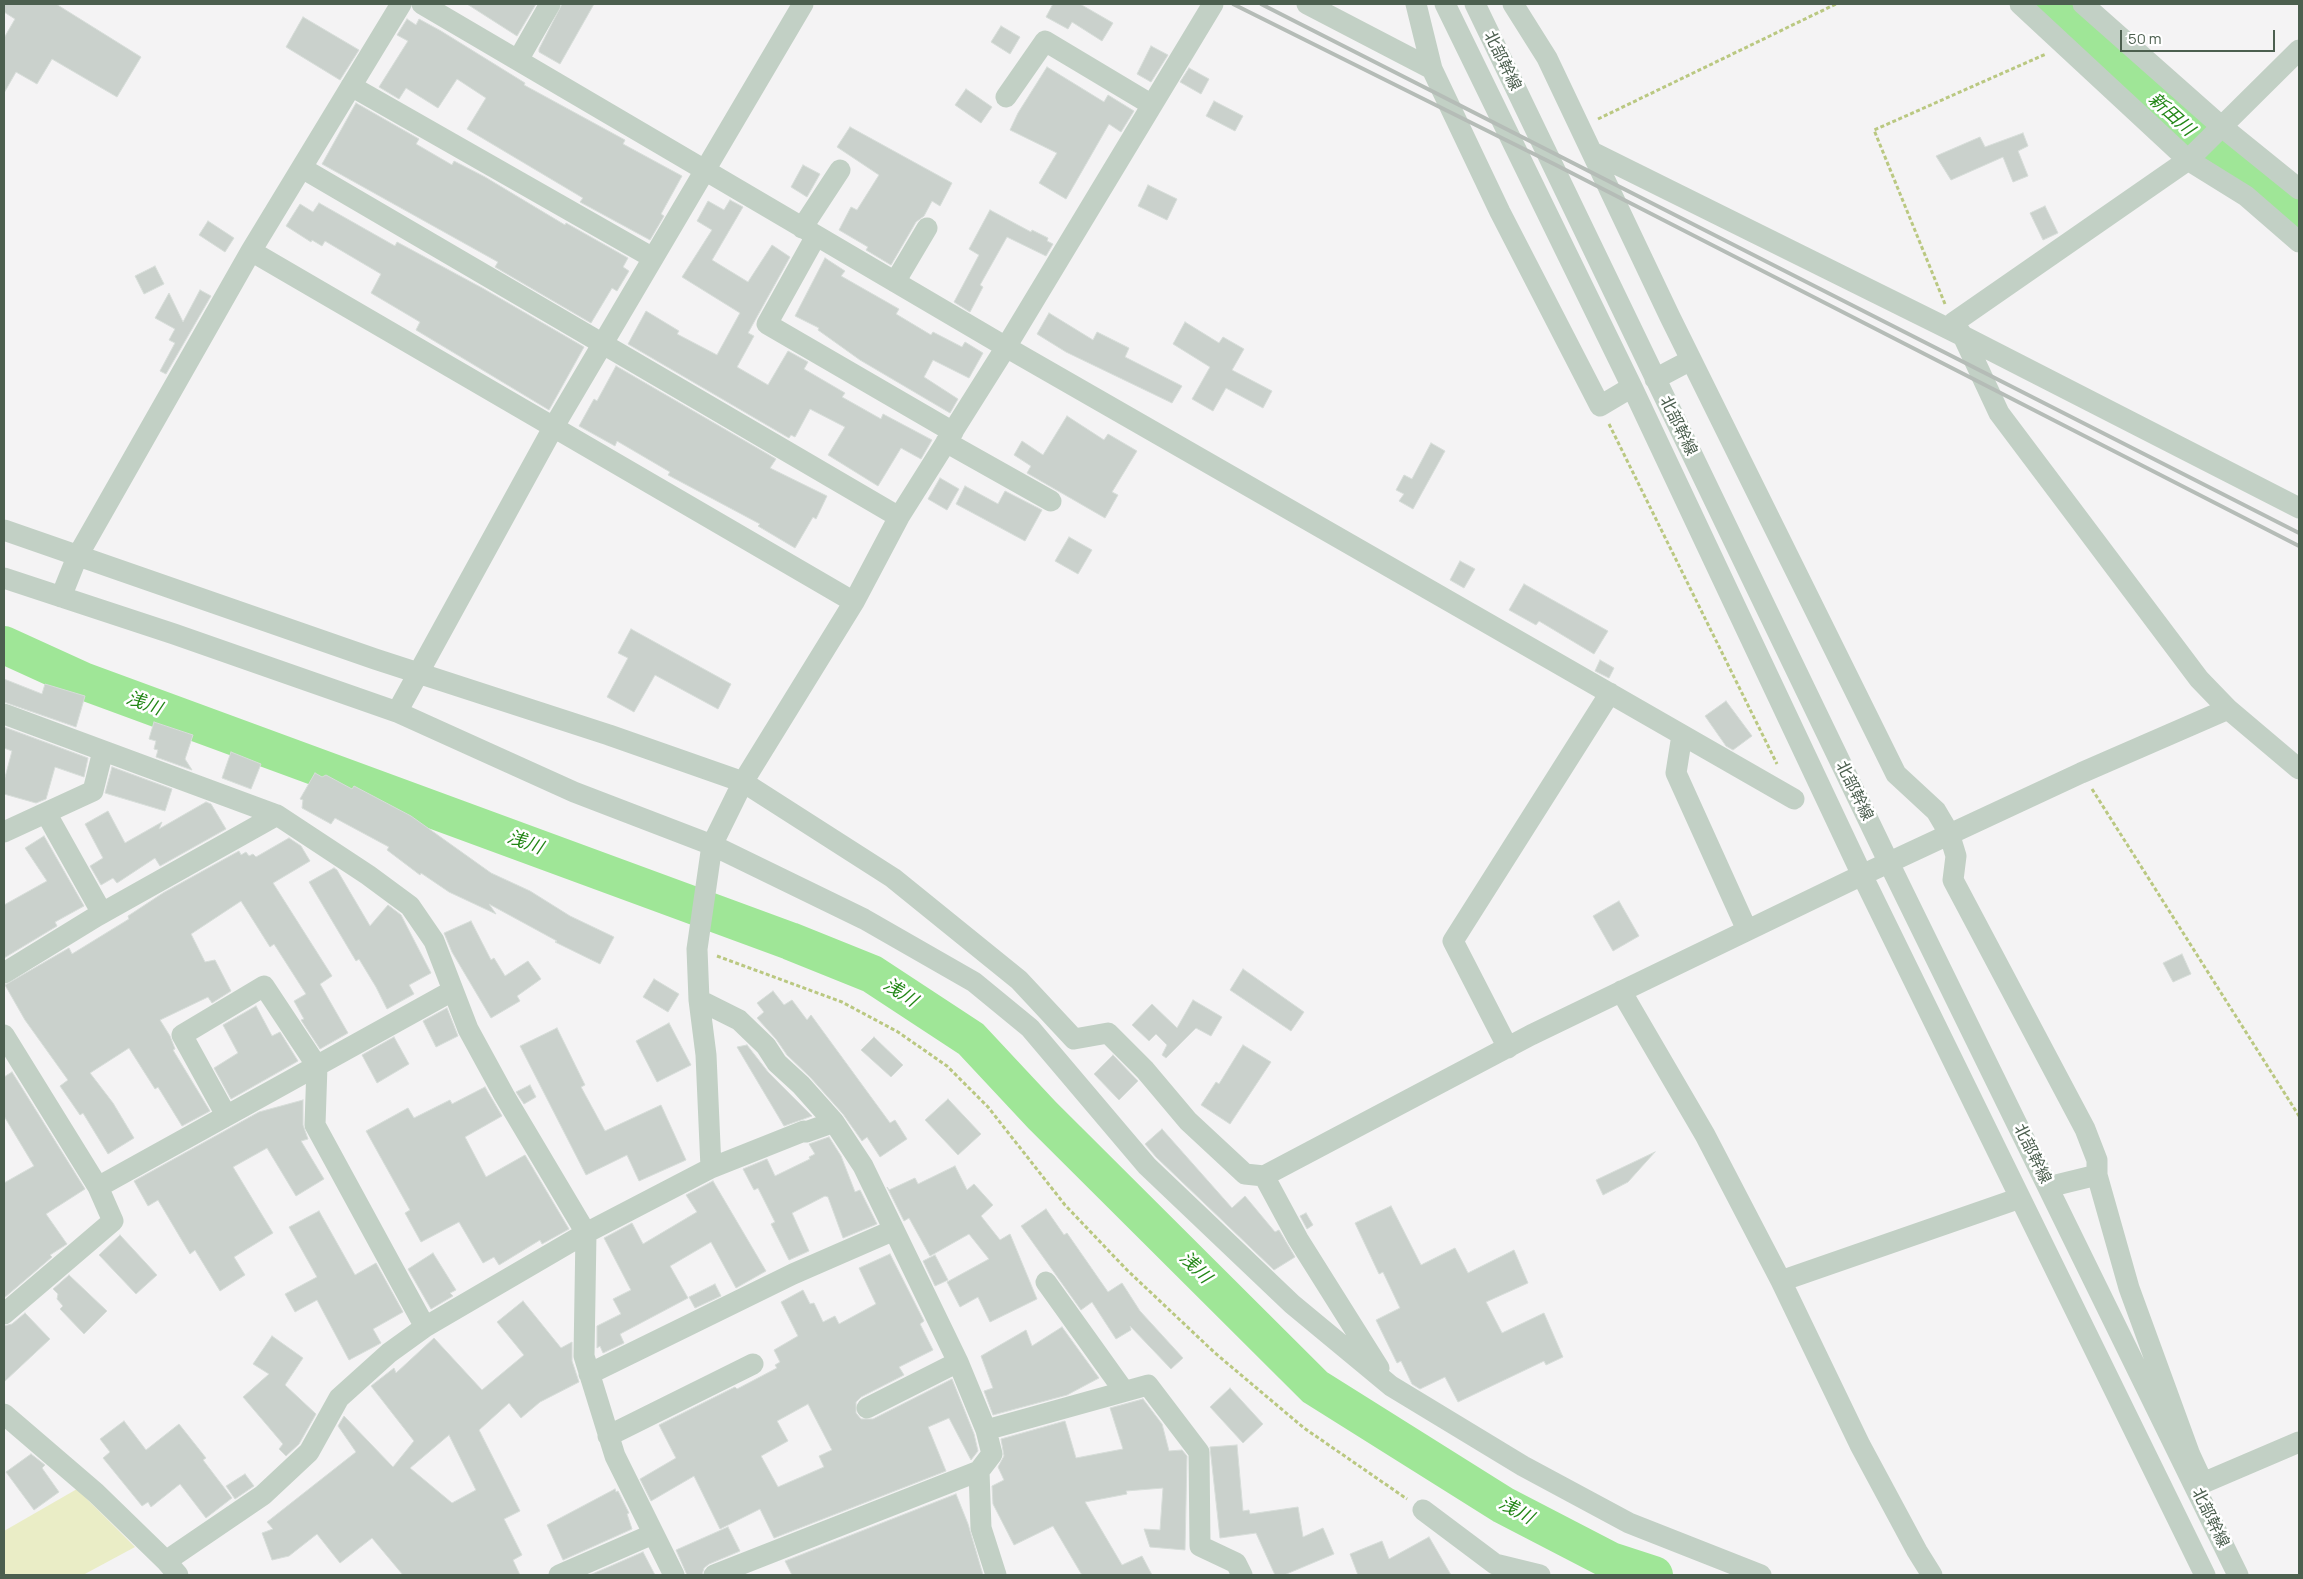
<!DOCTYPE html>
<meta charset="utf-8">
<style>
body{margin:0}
#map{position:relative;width:2303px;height:1579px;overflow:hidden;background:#f4f3f4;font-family:Manrope,sans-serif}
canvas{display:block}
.frame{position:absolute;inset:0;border:5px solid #4c5f4f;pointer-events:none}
.scale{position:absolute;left:2120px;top:30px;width:155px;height:22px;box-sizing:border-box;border:2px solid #4c5f4f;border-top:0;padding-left:6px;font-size:15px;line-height:18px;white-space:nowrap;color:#4c5f4f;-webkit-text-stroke:4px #fff;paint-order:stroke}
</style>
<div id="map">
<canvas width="2303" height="1579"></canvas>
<div class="frame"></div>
<div class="scale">50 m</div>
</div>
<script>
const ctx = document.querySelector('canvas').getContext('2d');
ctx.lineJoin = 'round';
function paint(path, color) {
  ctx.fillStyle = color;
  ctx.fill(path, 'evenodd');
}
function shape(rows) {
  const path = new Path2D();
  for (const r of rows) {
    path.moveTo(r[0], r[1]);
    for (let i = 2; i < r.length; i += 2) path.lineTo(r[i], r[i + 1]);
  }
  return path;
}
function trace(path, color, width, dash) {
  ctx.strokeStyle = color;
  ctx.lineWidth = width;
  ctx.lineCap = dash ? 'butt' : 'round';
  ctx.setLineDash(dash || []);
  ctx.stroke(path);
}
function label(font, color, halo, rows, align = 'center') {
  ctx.font = font + ' Manrope,"Noto Sans JP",sans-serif';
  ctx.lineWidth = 5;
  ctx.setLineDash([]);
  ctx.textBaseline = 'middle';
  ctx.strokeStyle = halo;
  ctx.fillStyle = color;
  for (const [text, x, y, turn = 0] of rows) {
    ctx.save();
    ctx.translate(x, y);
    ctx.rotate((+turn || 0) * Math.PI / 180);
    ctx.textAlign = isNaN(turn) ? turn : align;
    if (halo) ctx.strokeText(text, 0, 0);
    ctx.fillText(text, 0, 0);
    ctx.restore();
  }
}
paint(shape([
 [77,1489,135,1547,83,1575,4,1575,4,1531]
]), '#eaedc6');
trace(shape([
 [2047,4,2220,159,2299,221],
 [4,645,83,681,790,941,872,974,971,1039,1042,1115,1315,1387,1503,1505,1611,1561,1654,1575]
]), '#9fe697', 38);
const building = shape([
 [4,4,56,4,141,57,117,97,52,59,37,84,16,72,4,93,4,38,15,19,4,12,4,4],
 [467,4,536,4,517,36,467,4],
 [562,4,594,4,560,64,539,52,539,49,562,4],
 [1053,4,1080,4,1113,23,1102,41,1072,22,1068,29,1046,17,1053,4],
 [303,17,359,50,340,80,286,47,303,17],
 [407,19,416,25,419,19,441,31,525,83,524,85,625,140,623,144,682,176,661,214,664,216,650,240,580,202,583,198,467,129,486,98,457,79,438,108,406,88,399,99,379,87,408,41,397,35,407,19],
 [1001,26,1020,37,1010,54,991,42,1001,26],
 [1151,46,1168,55,1151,82,1137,74,1151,46],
 [1047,67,1104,102,1108,95,1134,111,1121,132,1109,124,1066,199,1039,183,1057,153,1010,130,1018,113,1047,67],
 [1189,68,1209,79,1201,94,1180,82,1189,68],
 [966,89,992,107,981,123,955,105,966,89],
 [1214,101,1243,116,1235,131,1206,116,1214,101],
 [356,103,419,139,416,144,452,165,454,161,485,177,565,225,566,223,628,258,623,267,629,271,617,291,612,288,591,323,495,267,498,262,322,164,356,103],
 [850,127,952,183,940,206,932,201,924,216,916,222,891,265,866,250,868,247,839,230,851,207,857,210,879,175,837,147,850,127],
 [2023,133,2028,146,2018,151,2028,176,2013,182,2003,157,1951,180,1936,156,1980,137,1985,147,2023,133],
 [803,165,820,174,807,197,791,187,803,165],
 [1148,185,1177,199,1167,220,1138,206,1148,185],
 [730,200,743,207,712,260,748,282,772,245,790,257,748,333,754,336,737,367,768,385,788,351,808,362,804,369,845,393,842,397,881,419,883,414,932,440,921,459,901,448,878,486,828,455,845,427,810,409,795,437,791,435,789,438,628,344,646,311,679,331,677,334,717,355,740,313,682,277,712,230,697,221,708,201,724,210,730,200],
 [319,203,395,246,397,242,484,289,584,347,549,410,416,330,420,322,371,293,381,274,325,241,322,246,312,240,311,242,286,226,300,204,313,212,319,203],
 [2045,206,2058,233,2043,240,2030,213,2045,206],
 [990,210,1031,232,1032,230,1048,238,1047,241,1053,244,1046,256,1007,237,980,285,983,287,970,312,954,302,979,255,969,249,990,210],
 [208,221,234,238,225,252,199,235,208,221],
 [825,258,845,271,841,276,899,309,896,314,931,335,933,332,962,347,965,342,983,353,969,378,933,360,924,377,958,399,950,413,860,360,818,330,819,328,795,316,825,258],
 [155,266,164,284,144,294,135,276,155,266],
 [200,290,211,296,166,374,160,371,175,343,169,340,175,329,155,318,169,293,183,322,200,290],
 [1049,313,1093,340,1097,332,1129,348,1125,357,1182,386,1172,403,1066,352,1037,334,1049,313],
 [1185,322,1219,343,1223,337,1244,349,1232,370,1272,391,1263,408,1226,388,1213,411,1192,399,1210,367,1173,344,1185,322],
 [616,366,776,459,770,468,827,496,816,519,813,517,795,548,758,526,760,524,668,475,670,472,617,441,615,446,579,426,594,399,597,401,616,366],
 [1067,416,1104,440,1108,434,1137,451,1112,492,1118,495,1105,518,1027,473,1031,466,1014,455,1022,441,1043,455,1067,416],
 [1431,443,1445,451,1413,509,1399,501,1404,494,1396,490,1404,475,1412,479,1431,443],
 [940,478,959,489,947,510,928,499,940,478],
 [965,486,998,504,1005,491,1042,510,1025,541,956,504,965,486],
 [1069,537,1092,550,1078,574,1055,561,1069,537],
 [1460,561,1475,569,1464,588,1450,580,1460,561],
 [1524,584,1608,631,1594,654,1539,621,1536,625,1509,610,1524,584],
 [631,629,731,684,718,709,655,675,634,712,607,697,628,658,618,653,631,629],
 [1600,660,1614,668,1609,678,1595,671,1600,660],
 [4,679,42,694,45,684,85,696,76,727,4,702,4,679],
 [1726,701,1752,736,1733,750,1726,746,1705,716,1726,701],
 [154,722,193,735,185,759,192,770,156,757,158,750,154,749,156,741,149,739,154,722],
 [4,727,88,758,84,777,55,767,46,799,36,803,4,794,4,781,12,751,4,748,4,727],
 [231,752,261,764,251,789,222,778,231,752],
 [112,767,172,789,165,811,105,793,112,767],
 [315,773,322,777,326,775,352,789,354,786,411,816,491,873,530,891,570,916,614,937,600,964,555,942,557,941,489,904,496,914,449,892,421,873,420,875,387,850,389,847,335,818,331,824,302,808,303,800,300,799,315,773],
 [206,802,211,804,226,829,160,866,155,858,117,883,113,878,101,885,90,866,103,858,85,824,108,811,125,843,162,822,159,829,206,802],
 [44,836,84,906,55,922,57,926,4,958,4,905,47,881,25,848,44,836],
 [289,838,301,846,310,861,273,883,332,976,320,984,348,1033,320,1049,301,1020,304,1019,294,1001,306,994,274,944,270,947,241,901,191,934,205,962,215,960,231,991,212,1003,208,997,160,1020,170,1036,175,1049,173,1050,210,1111,182,1126,158,1087,155,1089,129,1048,90,1073,113,1103,134,1138,108,1154,83,1113,80,1115,60,1086,68,1080,25,1020,5,985,69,948,72,954,129,919,128,916,163,893,239,851,241,855,246,852,249,856,253,854,256,857,289,838],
 [334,868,337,870,370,926,388,905,401,915,431,973,409,985,414,994,387,1009,376,987,359,959,356,961,309,882,334,868],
 [1619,901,1639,936,1613,951,1593,916,1619,901],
 [471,921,491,960,494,958,505,976,528,961,541,979,517,996,520,1001,491,1018,452,952,444,933,471,921],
 [2182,954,2191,974,2173,982,2163,963,2182,954],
 [1243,969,1304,1012,1291,1031,1230,990,1243,969],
 [654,979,679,994,668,1012,643,997,654,979],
 [773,991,784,1005,792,1000,807,1020,811,1015,890,1123,895,1120,907,1139,880,1157,867,1137,862,1141,843,1114,810,1077,787,1055,776,1039,757,1018,764,1012,757,1003,773,991],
 [1193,1000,1222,1017,1211,1036,1196,1028,1166,1058,1162,1055,1167,1045,1156,1034,1149,1041,1132,1025,1152,1004,1177,1028,1193,1000],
 [256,1006,272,1036,280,1032,298,1061,231,1099,214,1068,238,1053,223,1025,256,1006],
 [447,1008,458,1036,436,1047,423,1021,447,1008],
 [669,1023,691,1065,657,1082,636,1041,669,1023],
 [557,1028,585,1085,581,1087,605,1131,661,1105,686,1160,639,1181,627,1155,586,1175,520,1046,557,1028],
 [394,1037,409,1064,377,1083,362,1055,394,1037],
 [874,1037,903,1065,891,1077,861,1050,874,1037],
 [747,1045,768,1072,812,1116,784,1126,737,1047,747,1045],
 [1243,1045,1271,1062,1230,1124,1201,1105,1216,1082,1219,1084,1243,1045],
 [1113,1055,1138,1081,1119,1100,1094,1074,1113,1055],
 [12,1072,85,1189,46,1214,67,1244,50,1255,52,1257,4,1298,4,1183,34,1166,4,1116,4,1077,12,1072],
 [530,1085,536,1097,524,1104,516,1092,530,1085],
 [485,1087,502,1116,465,1137,486,1177,525,1155,569,1229,542,1244,540,1240,499,1265,494,1257,483,1263,459,1222,421,1242,405,1213,410,1210,366,1131,408,1108,414,1118,450,1100,452,1104,485,1087],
 [948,1099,981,1134,958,1155,925,1120,948,1099],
 [303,1100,303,1125,308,1139,301,1141,324,1179,296,1196,267,1148,233,1167,273,1233,234,1257,245,1275,220,1291,195,1250,190,1254,158,1200,148,1206,134,1181,259,1112,303,1100],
 [1162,1129,1232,1208,1245,1196,1275,1232,1279,1230,1295,1257,1274,1270,1156,1157,1145,1144,1162,1129],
 [829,1137,841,1156,855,1192,860,1190,877,1224,843,1238,828,1197,825,1196,792,1213,809,1251,789,1260,771,1224,775,1222,758,1188,754,1190,743,1169,767,1159,775,1176,810,1159,809,1157,815,1154,809,1144,829,1137],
 [1655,1152,1628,1182,1603,1195,1596,1180,1655,1152],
 [955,1166,967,1190,974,1184,993,1205,981,1216,1000,1240,1010,1234,1037,1299,990,1322,978,1297,960,1307,947,1282,989,1259,969,1234,930,1256,909,1218,904,1221,887,1187,889,1190,915,1178,918,1184,955,1166],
 [713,1181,766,1271,736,1288,711,1242,670,1266,688,1298,620,1334,624,1343,603,1353,600,1346,597,1348,597,1326,621,1314,613,1299,631,1290,604,1238,632,1223,643,1244,697,1212,686,1195,713,1181],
 [1391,1206,1421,1265,1455,1248,1468,1273,1514,1250,1528,1283,1486,1302,1502,1333,1544,1313,1563,1357,1546,1365,1544,1361,1458,1402,1445,1377,1420,1389,1412,1384,1401,1361,1397,1363,1376,1320,1400,1308,1383,1272,1379,1274,1355,1223,1391,1206],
 [1046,1209,1064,1235,1067,1233,1108,1292,1122,1283,1140,1311,1183,1358,1171,1369,1130,1326,1131,1330,1116,1339,1092,1302,1081,1310,1021,1226,1046,1209],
 [319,1211,355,1275,376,1263,403,1312,373,1329,381,1343,349,1360,317,1300,295,1312,285,1294,317,1277,289,1227,319,1211],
 [1306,1213,1313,1225,1307,1229,1300,1216,1306,1213],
 [120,1235,157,1275,136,1294,99,1255,120,1235],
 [433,1253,456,1290,450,1293,453,1296,431,1309,408,1269,433,1253],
 [890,1254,924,1321,920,1324,933,1350,899,1367,904,1375,861,1397,856,1402,856,1413,861,1419,873,1419,952,1379,974,1434,978,1451,971,1460,949,1418,928,1427,946,1471,774,1538,760,1509,720,1529,694,1476,651,1501,640,1479,676,1458,659,1425,735,1387,737,1389,777,1368,775,1365,780,1362,774,1350,798,1336,781,1302,803,1290,810,1304,814,1303,823,1322,835,1316,839,1324,876,1304,859,1268,890,1254],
 [808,1404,832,1450,819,1456,824,1467,778,1487,761,1456,788,1441,777,1421,808,1404],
 [935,1255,948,1280,935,1286,923,1261,935,1255],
 [69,1275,107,1311,84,1334,60,1309,63,1306,57,1299,58,1294,53,1289,69,1275],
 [715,1284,721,1296,695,1308,689,1297,715,1284],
 [523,1301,561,1348,572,1342,572,1361,579,1382,540,1402,521,1418,509,1403,479,1430,520,1511,504,1519,522,1555,513,1560,520,1575,403,1575,372,1538,340,1563,317,1534,289,1556,272,1560,262,1533,273,1529,267,1522,356,1452,338,1426,344,1416,393,1467,414,1441,371,1386,394,1368,396,1373,434,1338,482,1390,524,1355,497,1322,523,1301],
 [449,1435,476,1490,452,1503,410,1468,449,1435],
 [25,1313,50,1339,4,1382,4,1326,12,1324,25,1313],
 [1062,1327,1099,1378,1067,1395,993,1415,984,1391,993,1388,981,1356,1026,1330,1032,1346,1062,1327],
 [272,1336,303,1358,285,1385,316,1414,299,1444,286,1456,279,1449,283,1444,243,1397,269,1374,253,1364,272,1336],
 [1230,1388,1263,1424,1243,1443,1210,1407,1230,1388],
 [1143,1399,1162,1424,1169,1451,1182,1450,1187,1456,1185,1550,1150,1547,1144,1529,1160,1530,1163,1488,1126,1491,1127,1494,1085,1502,1122,1565,1142,1556,1152,1575,1082,1575,1053,1526,1014,1545,993,1504,992,1486,1004,1480,998,1467,1004,1456,1001,1439,1065,1421,1076,1458,1123,1449,1110,1408,1143,1399],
 [124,1421,146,1450,179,1424,206,1458,203,1460,232,1498,206,1518,180,1484,151,1507,148,1502,142,1506,103,1458,110,1452,100,1439,124,1421],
 [1237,1445,1243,1511,1249,1510,1250,1514,1298,1507,1303,1537,1323,1528,1334,1554,1284,1575,1275,1575,1256,1533,1220,1538,1210,1447,1237,1445],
 [31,1454,45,1465,42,1468,59,1492,34,1510,6,1472,31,1454],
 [245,1474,254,1486,235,1499,226,1486,245,1474],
 [615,1489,616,1492,618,1491,629,1513,627,1514,632,1529,563,1560,547,1525,615,1489],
 [956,1494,968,1524,983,1575,792,1575,785,1561,956,1494],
 [728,1527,740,1551,709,1564,704,1568,702,1575,687,1575,676,1550,728,1527],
 [1429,1537,1451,1575,1358,1575,1350,1554,1382,1541,1389,1559,1429,1537],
 [643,1552,655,1575,590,1575,643,1552]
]);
paint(building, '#cad1cc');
trace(building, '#d7ddd9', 1);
trace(shape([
 [1598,119,1836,4],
 [1945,304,1874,130,2046,54],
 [1609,424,1777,764],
 [2092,789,2299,1116],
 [717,956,842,1002,898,1032,947,1066,988,1107,1065,1205,1127,1270,1215,1353,1304,1428,1407,1499]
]), '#bac881', 3, [4, 2.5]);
trace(shape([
 [422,4,1006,347,1794,799],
 [1307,4,1432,69],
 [1416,4,1432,69,1500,212,1600,406,1632,387],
 [1445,4,1632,387,1862,875,2205,1575],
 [1475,4,1889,863,2238,1575],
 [1513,4,1547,58,1670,317,1896,774,1936,811,1949,833,1956,856,1953,880,2085,1129,2097,1160,2097,1175,2129,1288,2190,1455,2203,1483,2299,1442],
 [2020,4,2188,160,2246,196,2299,242],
 [2083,4,2221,126,2299,189],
 [2299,50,2188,160,1953,323,1963,336,1999,413,2199,679,2228,709,2299,769],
 [518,60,550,4],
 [351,86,653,258],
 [1006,97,1045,41,1152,105],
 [1594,153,1963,336,2299,508],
 [302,168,899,517],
 [802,228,840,170],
 [816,236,767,324,953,432],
 [251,251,854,602],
 [895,282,927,228],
 [1655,379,1691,360],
 [946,442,1051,501],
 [4,530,375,659,609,735,743,782,893,878,1019,980,1074,1039,1108,1033,1145,1070,1188,1121,1245,1174,1264,1176,1531,1035,1862,875,2081,773,2228,709],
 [4,578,174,634,397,712,574,792,712,845,864,919,974,982,1030,1028,1147,1166,1292,1304,1391,1386,1523,1466,1629,1523,1761,1575],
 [61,597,77,557,251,251,401,4],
 [397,712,553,428,803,4],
 [4,714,277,815],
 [1682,735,1676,773,1747,930],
 [46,813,102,913],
 [4,832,93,791,103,751],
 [4,973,97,916,277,815,368,875,410,906,434,941,468,1029,504,1095,586,1233,584,1356,615,1456,674,1575],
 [1621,991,1705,1135,1781,1281,1860,1445,1917,1551,1932,1575],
 [699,1000,739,1020,766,1046,777,1063,801,1085,834,1122],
 [4,1035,98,1187,113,1221,4,1314],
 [1508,1048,1453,941,1610,693],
 [226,1115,182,1035,264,986,317,1066,315,1125,425,1327],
 [711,1168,706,1055,699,1000,697,949,712,845,743,782,854,602,899,517,1006,347,1213,4],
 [1264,1176,1298,1239,1379,1368],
 [98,1187,452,991],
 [2048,1187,2097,1175],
 [1781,1281,2020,1198],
 [1046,1282,1124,1391],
 [589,1374,793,1274,894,1230],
 [867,1408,958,1362],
 [4,1414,96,1493,166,1561,178,1575],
 [986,1430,1148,1385,1199,1452,1200,1546,1236,1563,1242,1575],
 [608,1436,753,1364],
 [979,1471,981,1528,996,1575],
 [1423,1510,1495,1564,1540,1575],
 [166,1561,263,1495,309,1452,339,1398,389,1353,425,1327,586,1233,711,1168,804,1131,806,1132,834,1122,863,1166,958,1362,986,1430,992,1454,979,1471,714,1575],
 [559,1575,653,1534]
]), '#c2d0c5', 21);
trace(shape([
 [1233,4,1556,165,2299,546],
 [1261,4,2299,533]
]), '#b5bcb7', 4);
label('16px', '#4c5f4f', '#fff', [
 ["北部幹線",1502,61,64],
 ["北部幹線",1678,426,64],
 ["北部幹線",1854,791,64],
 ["北部幹線",2032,1154,64],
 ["北部幹線",2210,1518,64]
]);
label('italic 18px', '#238717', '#fff', [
 ["新田川",2171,115,42],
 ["浅川",144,704,20],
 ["浅川",525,843,20],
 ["浅川",900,993,33],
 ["浅川",1195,1268,45],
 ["浅川",1516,1511,29]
]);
</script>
